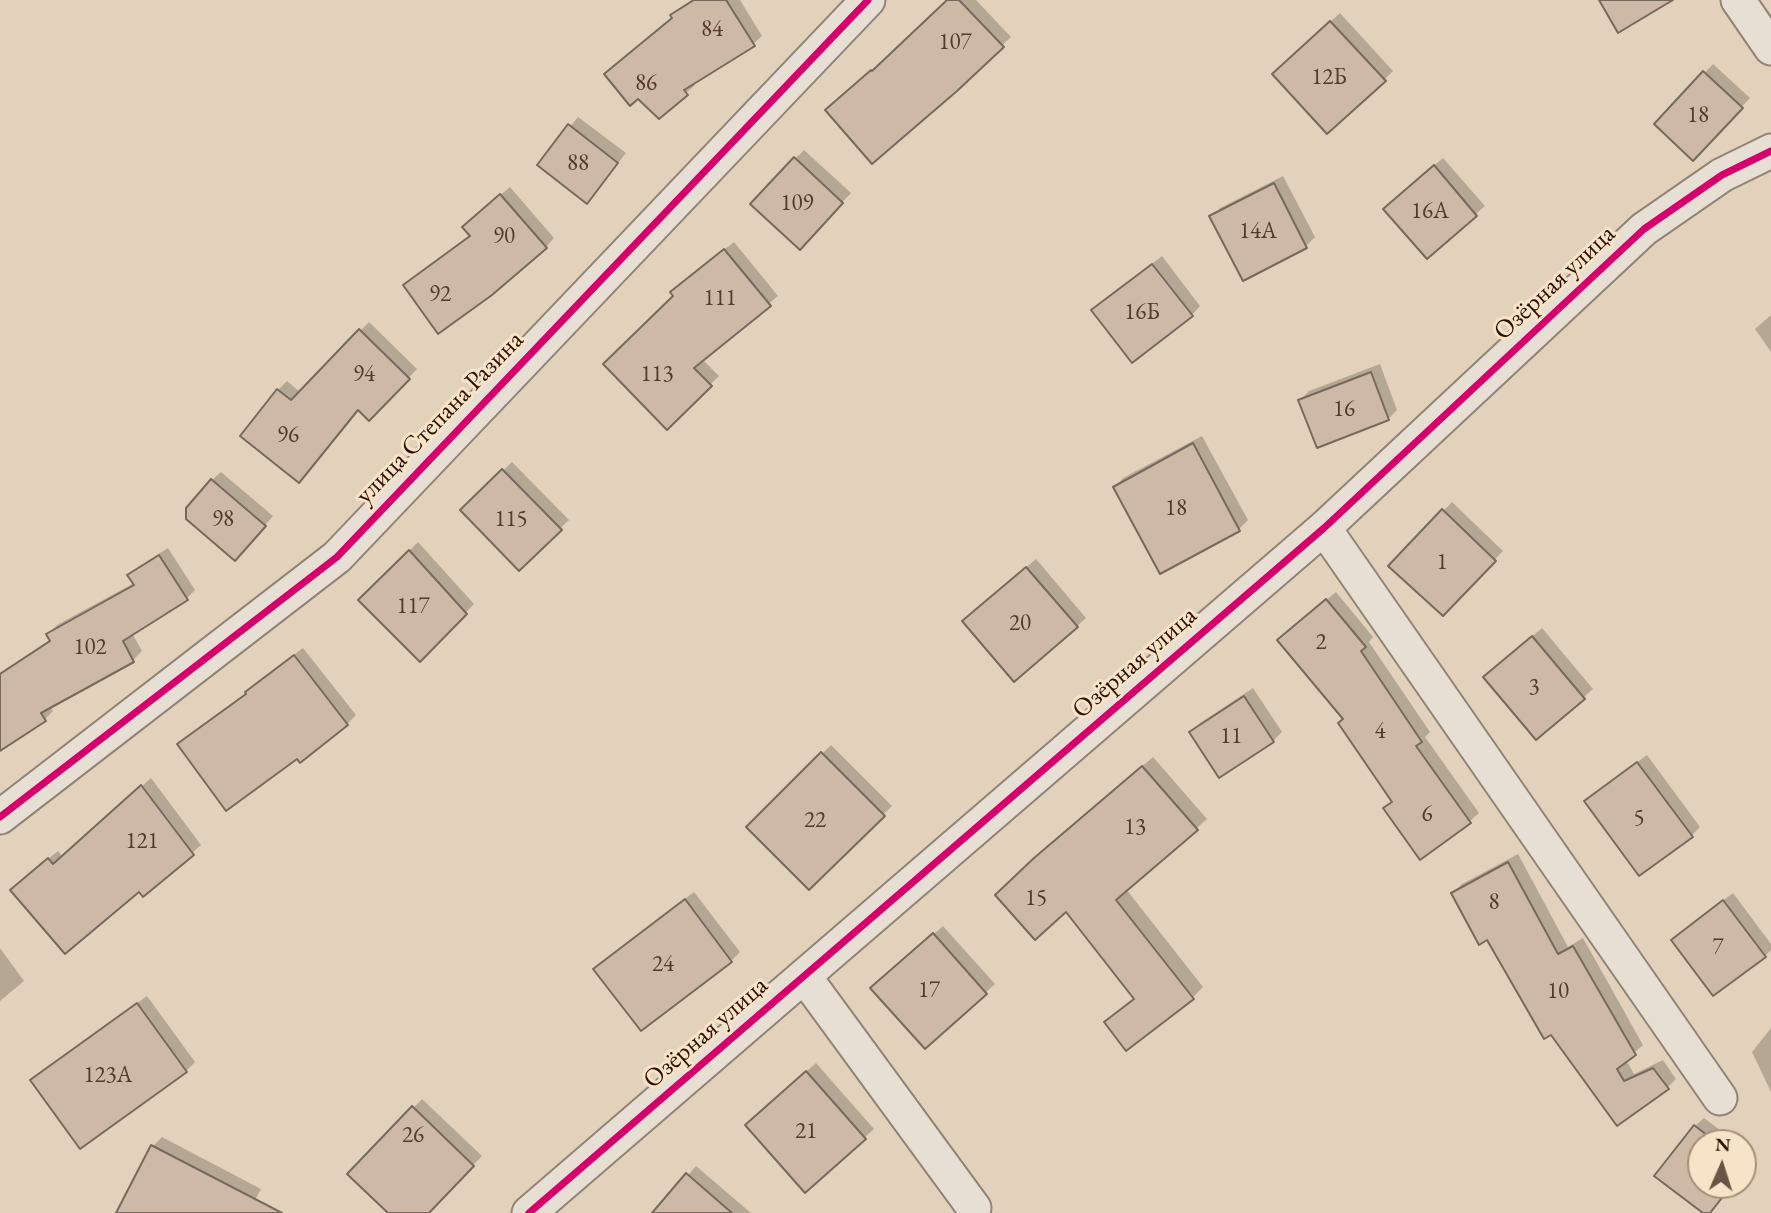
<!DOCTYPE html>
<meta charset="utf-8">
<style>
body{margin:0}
#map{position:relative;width:1771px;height:1213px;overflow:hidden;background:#e2d2bb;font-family:"EB Garamond",serif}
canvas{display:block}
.north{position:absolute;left:1687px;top:1129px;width:70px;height:70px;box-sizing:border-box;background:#f7e4c8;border:2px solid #a68e79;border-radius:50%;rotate:3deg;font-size:19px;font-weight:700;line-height:28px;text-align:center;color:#2d0e02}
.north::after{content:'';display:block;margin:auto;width:24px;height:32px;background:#6c5343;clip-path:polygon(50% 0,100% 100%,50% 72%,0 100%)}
</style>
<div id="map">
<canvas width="1771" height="1213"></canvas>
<div class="north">N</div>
</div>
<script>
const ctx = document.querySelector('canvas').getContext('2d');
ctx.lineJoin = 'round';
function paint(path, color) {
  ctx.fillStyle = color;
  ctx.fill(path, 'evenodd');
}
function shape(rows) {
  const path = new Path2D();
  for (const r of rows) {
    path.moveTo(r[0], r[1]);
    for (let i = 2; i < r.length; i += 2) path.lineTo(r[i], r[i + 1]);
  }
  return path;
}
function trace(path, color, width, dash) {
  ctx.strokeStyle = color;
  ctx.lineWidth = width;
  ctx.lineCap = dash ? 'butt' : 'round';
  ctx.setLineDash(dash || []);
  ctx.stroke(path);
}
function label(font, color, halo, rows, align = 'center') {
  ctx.font = font + ' "EB Garamond",serif';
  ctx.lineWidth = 6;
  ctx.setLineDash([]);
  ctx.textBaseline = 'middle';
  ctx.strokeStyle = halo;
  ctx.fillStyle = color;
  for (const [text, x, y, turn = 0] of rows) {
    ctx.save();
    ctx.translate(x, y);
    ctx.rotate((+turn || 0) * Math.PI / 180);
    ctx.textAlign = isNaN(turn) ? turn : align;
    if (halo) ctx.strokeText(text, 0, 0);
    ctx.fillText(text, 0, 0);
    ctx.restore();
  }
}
paint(shape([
 [692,0,740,0,762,36,753,44,693,82,695,85,659,117,673,17,672,15,681,7],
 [949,0,976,0,1011,37,956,89,836,102,881,62,882,64],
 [1340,13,1393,71,1384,80,1283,65],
 [1713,64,1750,98,1693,158,1656,124],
 [578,117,626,153,595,193,539,165],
 [804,150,851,193,808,239,795,159],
 [1443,158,1485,206,1427,257,1394,200],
 [1283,176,1315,237,1306,246,1244,279,1212,217,1220,208],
 [510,187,554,238,546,247,405,286,414,277,471,235,473,218],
 [734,242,778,296,702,359,719,376,667,427,675,296,681,284],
 [1162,256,1200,306,1192,315,1102,302],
 [1771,315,1771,352,1755,329],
 [369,322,417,369,369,419,358,408,307,472,278,390,287,381,300,392],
 [1380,364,1397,410,1389,418,1318,445,1300,400,1309,391],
 [1202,436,1248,520,1239,529,1115,487,1123,478],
 [512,462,569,520,519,568,462,510],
 [221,472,273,516,244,550,212,480],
 [1452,502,1503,551,1443,614,1391,566],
 [418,542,474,604,420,660,361,600],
 [168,548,195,590,187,598,132,633,142,651,133,660,50,706,53,711,45,719,0,749,0,673,51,639,48,634,57,625,134,583,129,576,138,567],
 [1036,559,1086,618,1077,626,973,613],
 [1336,592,1373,637,1369,642,1430,732,1425,737,1479,813,1470,821,1421,857,1386,808,1393,801,1345,718,1288,631],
 [1542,628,1593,689,1537,738,1494,669],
 [303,648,356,715,347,724,297,757,179,744,188,735,248,692,256,684],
 [1253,688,1282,732,1273,741,1191,732,1200,723],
 [831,745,892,806,809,888,748,827],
 [1647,755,1700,827,1692,835,1595,793],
 [1153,757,1207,819,1126,889,1203,987,1192,998,1106,1022,1135,997,1047,848],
 [151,778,201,845,192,853,140,889,21,881,58,851,63,857],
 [1518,854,1568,947,1583,938,1643,1045,1626,1060,1634,1074,1663,1060,1676,1079,1667,1088,1617,1124,1488,938,1453,893,1462,884],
 [694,892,740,952,731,961,595,969,604,960],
 [1733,893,1771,944,1771,950,1765,956,1673,940,1682,931],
 [943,926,995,984,925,1047,881,980],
 [0,948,24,981,0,1001],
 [147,996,195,1062,186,1071,32,1080,41,1071],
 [1771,1028,1771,1092,1752,1052],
 [816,1063,874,1129,805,1190,756,1116],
 [422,1099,482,1156,427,1213,390,1213,349,1174],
 [1704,1118,1737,1143,1701,1143,1701,1185,1732,1185,1708,1213,1706,1213,1657,1175,1695,1126],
 [162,1137,261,1189,248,1213,118,1213,153,1146],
 [1743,1148,1754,1156,1743,1170],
 [696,1166,751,1213,655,1213]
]), '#0003');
const building = shape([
 [694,0,726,0,755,46,684,90,688,95,659,119,638,99,630,106,604,74,672,18,670,15,694,0],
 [947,0,959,0,1004,47,957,91,872,164,825,110,871,70,872,71,947,0],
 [1599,0,1673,0,1618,33,1599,0],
 [1330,21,1386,81,1327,134,1272,74,1330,21],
 [1703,71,1743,108,1693,161,1654,124,1703,71],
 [568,124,618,163,587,204,537,165,568,124],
 [794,157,843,203,800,250,750,204,794,157],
 [1434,165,1477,216,1427,259,1383,209,1434,165],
 [1274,183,1307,248,1243,281,1209,216,1274,183],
 [500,194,547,248,492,295,438,334,403,285,470,236,462,227,500,194],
 [724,249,771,306,694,368,712,386,667,430,603,364,673,296,670,292,724,249],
 [1152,264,1193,316,1132,363,1091,310,1152,264],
 [359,329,410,379,369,421,358,410,299,483,240,436,277,389,291,400,359,329],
 [1371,372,1389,420,1317,448,1298,400,1371,372],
 [1193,443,1240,531,1160,574,1113,487,1193,443],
 [502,469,562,530,519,571,460,510,502,469],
 [211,479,266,526,235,561,186,519,186,508,211,479],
 [1442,509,1496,561,1443,616,1388,566,1442,509],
 [409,550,467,614,420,662,358,600,409,550],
 [159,555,188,600,123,641,134,662,41,713,46,721,0,751,0,674,50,641,46,634,134,585,127,575,159,555],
 [1026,567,1078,627,1014,682,962,621,1026,567],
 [1326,599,1366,647,1361,651,1422,742,1416,746,1471,823,1420,860,1383,808,1392,802,1338,723,1343,719,1277,640,1326,599],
 [1532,636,1585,699,1536,740,1483,677,1532,636],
 [294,655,348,725,300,763,297,759,226,811,177,744,246,694,245,692,294,655],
 [1244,696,1274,742,1219,778,1189,732,1244,696],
 [821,752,885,816,809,890,746,827,821,752],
 [1637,762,1693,837,1639,876,1584,801,1637,762],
 [1142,766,1198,830,1116,900,1194,999,1126,1051,1104,1022,1134,999,1066,912,1035,940,995,895,1034,858,1142,766],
 [141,785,194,855,143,897,139,892,65,954,10,890,48,858,53,864,141,785],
 [1508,862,1558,954,1573,946,1636,1055,1617,1069,1624,1081,1653,1068,1669,1089,1617,1126,1551,1035,1544,1039,1487,940,1479,945,1451,893,1508,862],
 [685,899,732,962,641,1031,593,969,685,899],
 [1723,900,1766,957,1713,996,1671,940,1723,900],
 [933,933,987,994,925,1049,870,988,933,933],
 [137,1003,187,1072,80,1149,30,1080,137,1003],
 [806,1071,866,1139,805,1193,745,1125,806,1071],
 [412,1106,474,1166,429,1213,388,1213,347,1174,412,1106],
 [1694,1125,1717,1143,1701,1143,1701,1185,1732,1185,1710,1213,1703,1213,1654,1176,1694,1125],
 [151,1145,282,1213,116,1213,151,1145],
 [686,1173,732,1213,652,1213,686,1173]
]);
paint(building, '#ceb9a6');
trace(building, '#776a5d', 2);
const street = shape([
 [1738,0,1771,48],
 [1324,528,1720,1098],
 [0,817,337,557,868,0],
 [804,976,974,1208],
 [529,1213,1324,528,1644,229,1722,175,1771,151]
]);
trace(street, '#918375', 37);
trace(street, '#e7dfd3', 33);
trace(shape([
 [0,817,337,557,868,0],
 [529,1213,1324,528,1644,229,1722,175,1771,151]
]), '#d6006c', 7);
label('23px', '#55392b', null, [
 ["84",712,30],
 ["107",955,43],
 ["12Б",1329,78],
 ["86",646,84],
 ["18",1698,116],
 ["88",578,164],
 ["109",797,204],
 ["16А",1430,212],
 ["14А",1258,232],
 ["90",504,237],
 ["92",440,295],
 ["111",720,299],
 ["16Б",1142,313],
 ["94",364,375],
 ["113",657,375],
 ["16",1344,410],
 ["96",288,436],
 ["18",1176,509],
 ["98",223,520],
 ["115",511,520],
 ["1",1442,563],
 ["117",413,607],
 ["20",1020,624],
 ["2",1321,643],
 ["102",90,648],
 ["3",1534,688],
 ["4",1380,732],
 ["11",1231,737],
 ["6",1427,815],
 ["5",1639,819],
 ["22",815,821],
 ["13",1135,828],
 ["121",142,842],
 ["15",1036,899],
 ["8",1494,903],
 ["7",1718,948],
 ["24",663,965],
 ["17",929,991],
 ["10",1558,992],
 ["123А",108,1076],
 ["21",806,1132],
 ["26",413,1136]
]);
label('26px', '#2d0e02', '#f7e4c8', [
 ["Озёрная улица",1555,283,-43],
 ["улица Степана Разина",440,418,-46],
 ["Озёрная улица",1135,663,-41],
 ["Озёрная улица",706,1033,-41]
]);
</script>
